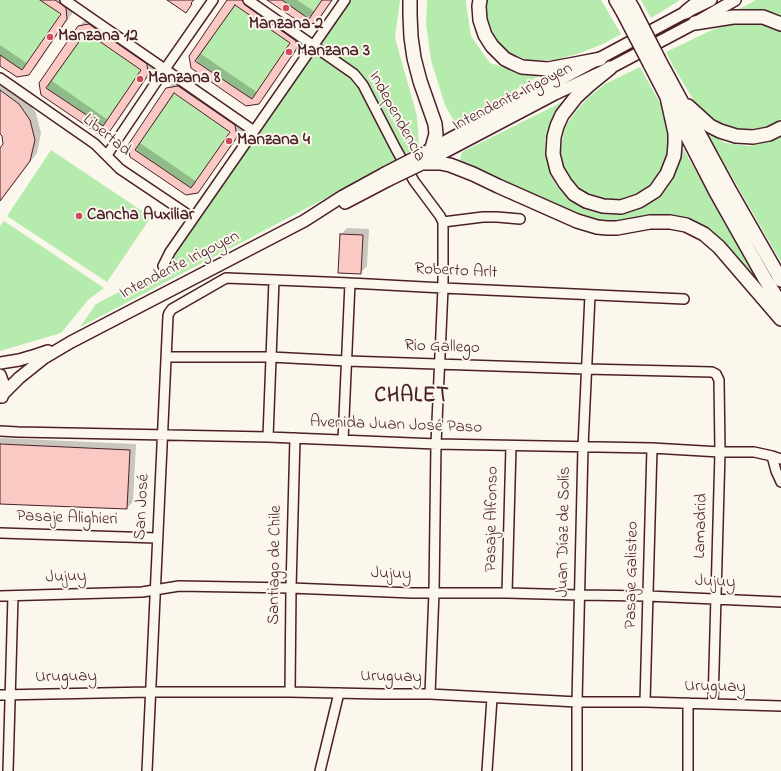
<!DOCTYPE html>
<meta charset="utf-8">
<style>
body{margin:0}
canvas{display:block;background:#fbf7ec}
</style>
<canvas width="781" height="771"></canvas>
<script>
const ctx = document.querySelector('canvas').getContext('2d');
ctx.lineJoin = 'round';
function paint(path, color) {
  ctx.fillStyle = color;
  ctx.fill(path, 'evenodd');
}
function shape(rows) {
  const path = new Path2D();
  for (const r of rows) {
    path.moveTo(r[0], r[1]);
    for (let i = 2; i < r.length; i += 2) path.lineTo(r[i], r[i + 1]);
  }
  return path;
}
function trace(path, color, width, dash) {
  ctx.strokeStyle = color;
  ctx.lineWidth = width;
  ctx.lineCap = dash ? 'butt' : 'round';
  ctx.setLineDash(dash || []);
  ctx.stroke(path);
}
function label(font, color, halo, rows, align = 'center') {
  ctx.font = font + ' "Indie Flower",sans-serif';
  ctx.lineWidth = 4;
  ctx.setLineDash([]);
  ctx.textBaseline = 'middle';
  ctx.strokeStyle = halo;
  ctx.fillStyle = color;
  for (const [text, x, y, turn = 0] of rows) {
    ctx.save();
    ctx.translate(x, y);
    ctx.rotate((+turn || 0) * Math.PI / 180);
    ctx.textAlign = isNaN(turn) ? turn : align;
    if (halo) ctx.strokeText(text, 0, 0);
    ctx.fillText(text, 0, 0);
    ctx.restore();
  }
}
paint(shape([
 [0,0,40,0,59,13,59,17,23,68,20,69,0,55],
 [282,0,322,0,311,16,307,17],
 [350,0,400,0,395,38,417,116,419,145,393,163,80,327,96,304,166,267,191,231,185,231,236,163,238,163,249,147,248,145,247,145,283,97],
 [427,0,466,0,466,3,471,36,490,63,518,72,542,74,473,115,455,123,445,105,431,60,426,24],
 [487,0,601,0,621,34,603,44,577,54,554,60,528,60,506,52,494,35,486,13],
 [641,0,680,0,651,18],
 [756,0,781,0,781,17,762,12,732,13],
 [233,6,236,6,288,41,289,45,253,97,250,98,198,62,197,58],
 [739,21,762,22,781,30,781,119,771,126,744,132,718,125,696,104,673,66,666,52,712,30],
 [87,33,139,69,140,73,104,124,100,125,48,89,48,85,84,34],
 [640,67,660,103,668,122,669,146,665,163,652,185,631,199,610,201,589,198,574,186,564,170,560,157,564,128,577,110,589,97,605,84],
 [173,95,176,95,228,130,228,134,193,186,189,187,137,151,137,147],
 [570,98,552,122,545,140,548,166,557,187,573,202,593,212,619,212,641,207,661,194,674,176,681,157,681,145,763,289,694,222,674,216,654,217,610,222,589,220,467,167,460,160,462,152],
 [704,128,725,143,749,146,774,140,781,136,781,262],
 [51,150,151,217,107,282,7,216],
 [4,221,104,288,89,299,61,333,0,351,0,226]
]), '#b5ebac');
paint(shape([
 [42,0,70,0,72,2,73,12,35,68,28,74,0,65,0,45,28,64,62,14],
 [228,0,253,0,303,41,265,97,258,103,191,67],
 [236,4,292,43,258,93,201,54],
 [269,0,297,0,315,12,323,0,333,0,322,16,315,22],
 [96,18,153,58,154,68,116,124,109,130,42,94,78,27,85,20],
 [87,31,143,70,108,120,52,81],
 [0,79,25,98,36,113,41,133,37,153,0,202,0,149,4,144,3,135,0,133],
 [185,80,241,119,243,130,204,185,198,192,131,156,167,89,174,82],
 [175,93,231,131,197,182,140,143],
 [347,228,369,229,367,266,361,272,341,234],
 [0,438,136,444,133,502,127,508,0,503]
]), '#0003');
const building = shape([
 [40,0,55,0,61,4,66,8,67,19,29,75,17,77,0,66,0,55,22,70,61,14,40,0],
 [167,0,194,0,191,3,192,4,186,13,167,0],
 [227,0,242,0,245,5,296,41,297,48,259,104,246,106,191,68,189,56,227,0],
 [235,5,290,43,252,99,195,61,235,5],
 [267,0,282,0,309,19,322,0,332,0,316,23,304,25,267,0],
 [89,24,147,64,148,75,110,131,97,133,41,95,39,83,78,26,89,24],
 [86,32,141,70,103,126,46,88,86,32],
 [178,86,235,125,237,137,198,193,186,195,130,157,128,145,166,88,178,86],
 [174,93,230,132,191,188,135,150,174,93],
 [0,90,19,104,30,120,35,140,30,161,0,201,0,148,3,144,2,136,0,134,0,90],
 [340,234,363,235,361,274,338,273,340,234],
 [0,444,130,450,127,509,0,504,0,444]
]);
paint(building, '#fac9c4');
trace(building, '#4a1f2b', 1);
const minor = shape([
 [65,0,254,131],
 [248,0,354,74,359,80,363,85,396,149,414,181,440,216,443,222],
 [0,78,95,144,120,169,193,218],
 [107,155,165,69,213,0],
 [163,266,170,252,345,0],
 [167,357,271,357,347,361,586,369,712,372,716,374,719,380,720,452,713,704],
 [0,431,18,432,268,437,436,444,652,448,720,452,754,452,772,456,781,459],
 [268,437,274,280],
 [343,440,350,283],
 [772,456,776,471,781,482],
 [0,533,157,538],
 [507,593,511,446],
 [0,596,142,592,179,586,291,588,412,593,507,593,579,595,648,596,781,602],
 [290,692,291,588,295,438],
 [430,694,434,592,436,444,443,288,443,222,483,217,497,217,520,219],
 [0,695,150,692,290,692,381,694,430,694,577,702,645,702,781,706],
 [645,702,652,448],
 [8,771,13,596],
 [147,771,168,316,169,313,172,309,226,278,350,283,443,288,684,299],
 [320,771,339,693],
 [487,771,492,698],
 [577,771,577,702,583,447,590,295],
 [688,771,688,703]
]);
const major = shape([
 [416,157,686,12,711,0],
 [424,163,555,94,610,68,695,23,735,0],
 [345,203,389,180],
 [0,363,19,360,36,355,48,351],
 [0,375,3,383,3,394,2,397],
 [3,394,19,378,44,358,71,342,304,221,343,196,385,173]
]);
const highway = shape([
 [410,0,410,15,411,37,414,58,420,81,435,124,436,134,432,148],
 [480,0,479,6,480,20,485,35,492,46,505,59,513,63,522,67,548,69,575,64,600,59],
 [616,0,623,12],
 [628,0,633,9],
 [686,12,701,0],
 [695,23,733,17,763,17,781,24],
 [659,60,730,191,781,280],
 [650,64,716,192,765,279,781,304],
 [610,68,589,85,576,97,562,115,557,126,554,137,553,154,557,170,565,183,574,194,586,201,603,206,621,207,639,201,655,191,667,174,674,156,675,144,675,133,667,97],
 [688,106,710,126,720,131,736,136,753,137,769,134,781,128],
 [423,163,440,163,450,165,473,174,498,186,577,221,597,227,607,228,617,228,650,222,670,222,686,225,704,234,719,247,781,319]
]);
trace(minor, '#4a1f2b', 12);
trace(major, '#4a1f2b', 14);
trace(highway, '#4a1f2b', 16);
trace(minor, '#fbf7ec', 9);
trace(major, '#fbf7ec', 11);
trace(highway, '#fbf7ec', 13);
const majorBridge = shape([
 [385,173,416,157],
 [389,180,420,165]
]);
const highwayBridge = shape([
 [633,9,659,60],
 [623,12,650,64]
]);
trace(majorBridge, '#4a1f2b', 14, []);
trace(highwayBridge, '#4a1f2b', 16, []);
trace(majorBridge, '#fbf7ec', 11);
trace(highwayBridge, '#fbf7ec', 13);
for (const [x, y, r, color] of [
 [286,8,4,"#d1495b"],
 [50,37,4,"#d1495b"],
 [289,52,4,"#d1495b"],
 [140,79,4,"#d1495b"],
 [229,141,4,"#d1495b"],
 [79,216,4,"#d1495b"]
]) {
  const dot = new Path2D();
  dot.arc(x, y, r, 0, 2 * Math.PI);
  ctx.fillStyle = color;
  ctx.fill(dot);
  trace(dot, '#fbf7ec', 1.5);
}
label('bold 17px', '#4a1f2b', '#fbf7ec', [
 ["Manzana 2",286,25,"center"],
 ["Manzana 12",58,37],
 ["Manzana 3",297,52],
 ["Manzana 8",148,79],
 ["Manzana 4",237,141],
 ["Cancha Auxiliar",87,216]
], 'left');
label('17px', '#4a1f2b', '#fbf7ec', [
 ["Intendente Irigoyen",513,98,-27],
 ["Independencia",396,117,61],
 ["Libertad",106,136,39],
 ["Intendente Irigoyen",180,266,-27],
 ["Roberto Arlt",456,272,3],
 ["Rio Gallego",442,348,2],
 ["Avenida Juan José Paso",396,426,2],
 ["San José",143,507,-87],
 ["Pasaje Alighieri",67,519,2],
 ["Pasaje Alfonso",493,519,-89],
 ["Lamadrid",702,526,-88],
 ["Juan Díaz de Solís",565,532,-89],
 ["Santiago de Chile",276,565,-89],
 ["Jujuy",391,575,2],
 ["Pasaje Galisteo",633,575,-89],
 ["Jujuy",66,578,-2],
 ["Jujuy",715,583,3],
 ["Uruguay",66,678,-1],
 ["Uruguay",391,678,1],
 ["Uruguay",715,688,1]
]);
ctx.letterSpacing = '1px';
label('bold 21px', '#4a1f2b', '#fbf7ec', [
 ["CHALET",412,398]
]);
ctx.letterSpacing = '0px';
</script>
